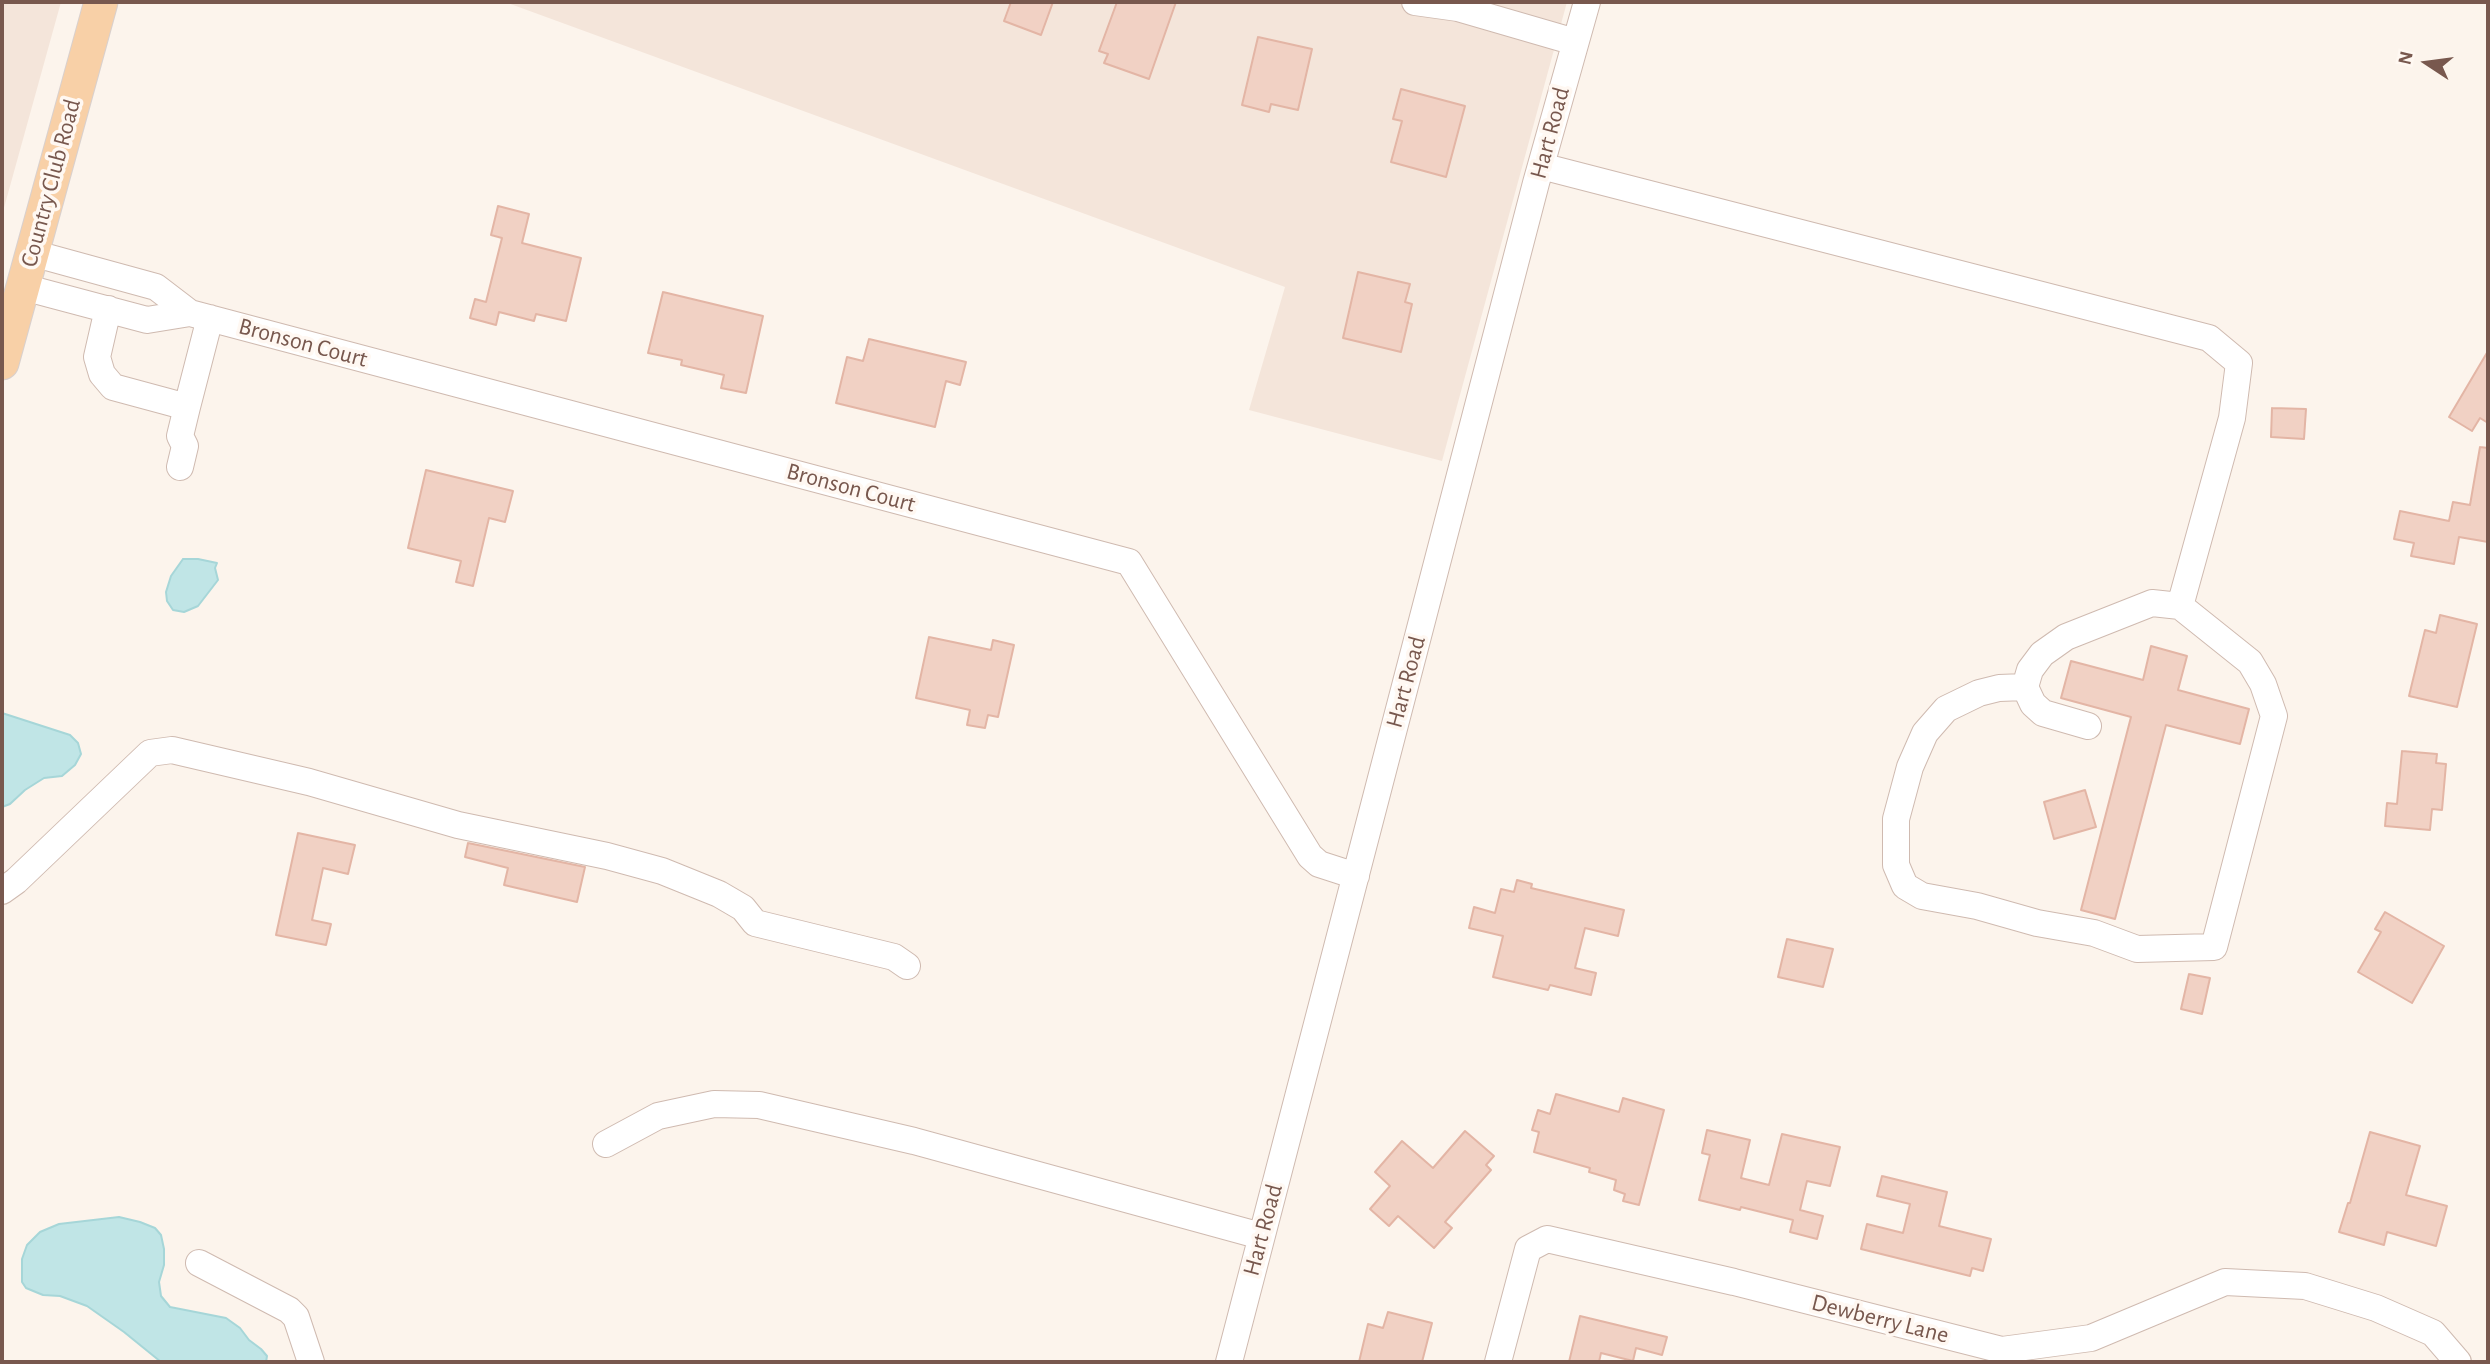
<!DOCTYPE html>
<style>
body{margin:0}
#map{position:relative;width:2490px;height:1364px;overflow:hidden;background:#fcf4ec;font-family:"Alegreya Sans",sans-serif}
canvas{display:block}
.frame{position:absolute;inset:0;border:4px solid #78584e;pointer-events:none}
.north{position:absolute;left:2392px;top:28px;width:70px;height:70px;-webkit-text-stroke:5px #fff8f2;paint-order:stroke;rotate:283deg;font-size:19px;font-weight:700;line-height:28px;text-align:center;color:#78584e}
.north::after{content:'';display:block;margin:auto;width:24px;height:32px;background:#78584e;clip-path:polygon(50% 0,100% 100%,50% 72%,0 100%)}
</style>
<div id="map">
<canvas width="2490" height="1364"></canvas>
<div class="frame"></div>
<div class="north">N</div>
</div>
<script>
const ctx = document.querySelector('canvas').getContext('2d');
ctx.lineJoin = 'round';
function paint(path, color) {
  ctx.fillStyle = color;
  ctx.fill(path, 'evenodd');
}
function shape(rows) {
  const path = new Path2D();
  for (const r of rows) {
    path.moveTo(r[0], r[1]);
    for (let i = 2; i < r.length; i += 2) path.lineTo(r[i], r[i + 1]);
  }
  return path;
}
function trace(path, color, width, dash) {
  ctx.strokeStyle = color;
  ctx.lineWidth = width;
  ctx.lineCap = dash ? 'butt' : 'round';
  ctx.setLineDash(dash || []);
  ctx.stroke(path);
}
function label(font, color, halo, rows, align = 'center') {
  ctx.font = font + ' "Alegreya Sans",sans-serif';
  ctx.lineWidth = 7;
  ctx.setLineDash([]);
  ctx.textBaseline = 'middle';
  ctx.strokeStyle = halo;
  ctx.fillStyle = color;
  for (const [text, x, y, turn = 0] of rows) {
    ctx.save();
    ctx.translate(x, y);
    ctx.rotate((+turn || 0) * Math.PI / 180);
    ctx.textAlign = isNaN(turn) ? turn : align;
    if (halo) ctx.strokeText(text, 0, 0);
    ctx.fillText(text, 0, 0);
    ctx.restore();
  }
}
paint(shape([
 [2,2,61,2,2,215],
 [505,2,1567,2,1442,461,1249,410,1285,287]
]), '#f4e5da');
const water = shape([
 [183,559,198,559,217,563,215,568,218,580,198,606,184,612,173,610,167,601,166,592,171,576,183,559],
 [2,713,70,735,78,743,81,754,75,765,62,776,44,778,25,790,10,804,2,807,2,713],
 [119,1217,140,1222,155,1228,161,1235,164,1249,164,1265,159,1282,161,1296,170,1307,226,1318,240,1328,249,1340,261,1349,267,1356,266,1362,161,1362,124,1332,87,1306,60,1296,43,1295,26,1288,22,1282,22,1259,27,1245,40,1232,59,1224,119,1217]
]);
paint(water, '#c0e5e6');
trace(water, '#a6d6d8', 2);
const building = shape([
 [1011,2,1053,2,1041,35,1004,21,1011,2],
 [1117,2,1176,2,1149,79,1104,63,1108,54,1099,51,1117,2],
 [1258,37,1312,49,1298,110,1271,104,1269,112,1242,105,1258,37],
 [1401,89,1465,106,1446,177,1391,162,1402,121,1393,119,1401,89],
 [498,206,529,214,522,243,581,258,566,321,536,314,534,321,499,312,496,325,470,318,475,299,486,302,502,238,491,235,498,206],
 [1358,272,1410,284,1405,302,1412,304,1401,352,1343,338,1358,272],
 [663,292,763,316,746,393,721,388,724,375,681,365,682,360,648,353,663,292],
 [869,339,966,362,960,385,946,381,935,427,836,403,847,357,863,361,869,339],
 [2488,351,2488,423,2480,418,2472,431,2449,417,2488,351],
 [2272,408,2306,409,2304,439,2271,437,2272,408],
 [2480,447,2488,448,2488,542,2459,537,2454,564,2411,556,2414,543,2394,539,2400,511,2449,521,2453,502,2470,505,2480,447],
 [426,470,513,491,505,522,489,518,473,586,456,582,461,561,408,548,426,470],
 [2440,615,2477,624,2457,707,2409,696,2425,630,2436,633,2440,615],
 [929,637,991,650,993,640,1014,645,998,717,988,715,985,728,967,725,970,710,916,698,929,637],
 [2151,646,2187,656,2178,690,2249,709,2240,744,2166,725,2115,919,2081,910,2131,717,2061,698,2071,661,2143,680,2151,646],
 [2402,751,2437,754,2436,763,2446,764,2442,810,2432,809,2430,830,2385,826,2387,803,2397,804,2402,751],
 [2085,790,2096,827,2054,839,2044,802,2085,790],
 [298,833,355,845,348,874,323,868,312,920,331,924,326,945,276,935,298,833],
 [468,843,585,867,577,902,504,885,508,868,465,857,468,843],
 [1517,880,1532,884,1531,888,1624,910,1618,936,1585,928,1575,968,1596,973,1591,995,1550,985,1548,990,1493,977,1503,936,1469,928,1474,907,1495,913,1501,889,1514,892,1517,880],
 [2385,912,2444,946,2412,1003,2358,972,2381,932,2375,929,2385,912],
 [1787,939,1833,949,1823,987,1778,977,1787,939],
 [2189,974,2210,978,2202,1014,2181,1009,2189,974],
 [1556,1094,1619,1112,1623,1098,1664,1110,1639,1205,1623,1201,1625,1194,1614,1190,1616,1180,1589,1172,1590,1168,1534,1152,1539,1132,1532,1130,1538,1110,1550,1114,1556,1094],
 [1707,1130,1750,1140,1741,1178,1769,1185,1782,1134,1840,1147,1830,1186,1807,1181,1800,1210,1823,1216,1817,1239,1790,1232,1793,1220,1741,1207,1740,1210,1699,1200,1710,1155,1702,1153,1707,1130],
 [1465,1131,1494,1156,1486,1165,1491,1170,1445,1222,1452,1228,1434,1248,1398,1216,1389,1226,1370,1209,1390,1186,1375,1172,1402,1141,1433,1168,1465,1131],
 [2370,1132,2420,1146,2406,1195,2447,1206,2436,1246,2387,1232,2384,1245,2339,1232,2348,1203,2350,1203,2370,1132],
 [1882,1176,1947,1192,1939,1226,1991,1239,1983,1271,1972,1268,1970,1276,1861,1249,1867,1224,1903,1233,1910,1204,1877,1196,1882,1176],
 [1388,1312,1432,1323,1422,1362,1359,1362,1368,1324,1383,1328,1388,1312],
 [1580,1316,1667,1337,1662,1355,1636,1348,1633,1361,1601,1353,1599,1362,1569,1362,1580,1316]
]);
paint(building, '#f1d1c4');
trace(building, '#e3b5a5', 2);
const minor = shape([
 [1415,2,1458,8,1575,42],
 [1541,166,2209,338,2239,363,2232,418,2180,606],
 [32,253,156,287,190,313,1129,562,1310,856,1319,864,1356,876],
 [23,287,147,320,190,313],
 [108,309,97,357,102,374,113,387,187,407,210,318],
 [180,467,185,446,180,436,187,407],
 [2025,687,1999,688,1979,693,1946,709,1925,733,1910,767,1896,819,1896,865,1905,886,1922,896,1977,906,2037,923,2094,933,2137,949,2214,947,2274,716,2263,684,2250,662,2180,606,2152,603,2066,637,2042,654,2030,670,2025,687,2033,704,2043,713,2088,726],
 [2,891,16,881,150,753,172,750,309,782,458,825,607,856,662,871,719,894,743,908,755,923,894,957,907,966],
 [606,1144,658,1116,714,1104,759,1105,914,1141,1261,1236],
 [199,1263,289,1310,296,1317,311,1362],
 [1229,1362,1536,183,1587,2],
 [1498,1362,1528,1249,1547,1239,1734,1282,2002,1350,2091,1338,2225,1282,2305,1286,2376,1308,2433,1333,2458,1362]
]);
const major = shape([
 [2,363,101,2]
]);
trace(minor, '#cfbab0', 28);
trace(major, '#d9d0cd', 35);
trace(minor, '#fff', 26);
trace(major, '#f8d0a7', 33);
label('24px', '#78584e', '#fff8f2', [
 ["Hart Road",1550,133,-75],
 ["Country Club Road",51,183,-75],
 ["Bronson Court",303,343,15],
 ["Bronson Court",851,488,15],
 ["Hart Road",1406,682,-75],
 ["Hart Road",1263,1230,-75],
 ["Dewberry Lane",1880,1319,14]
]);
</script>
